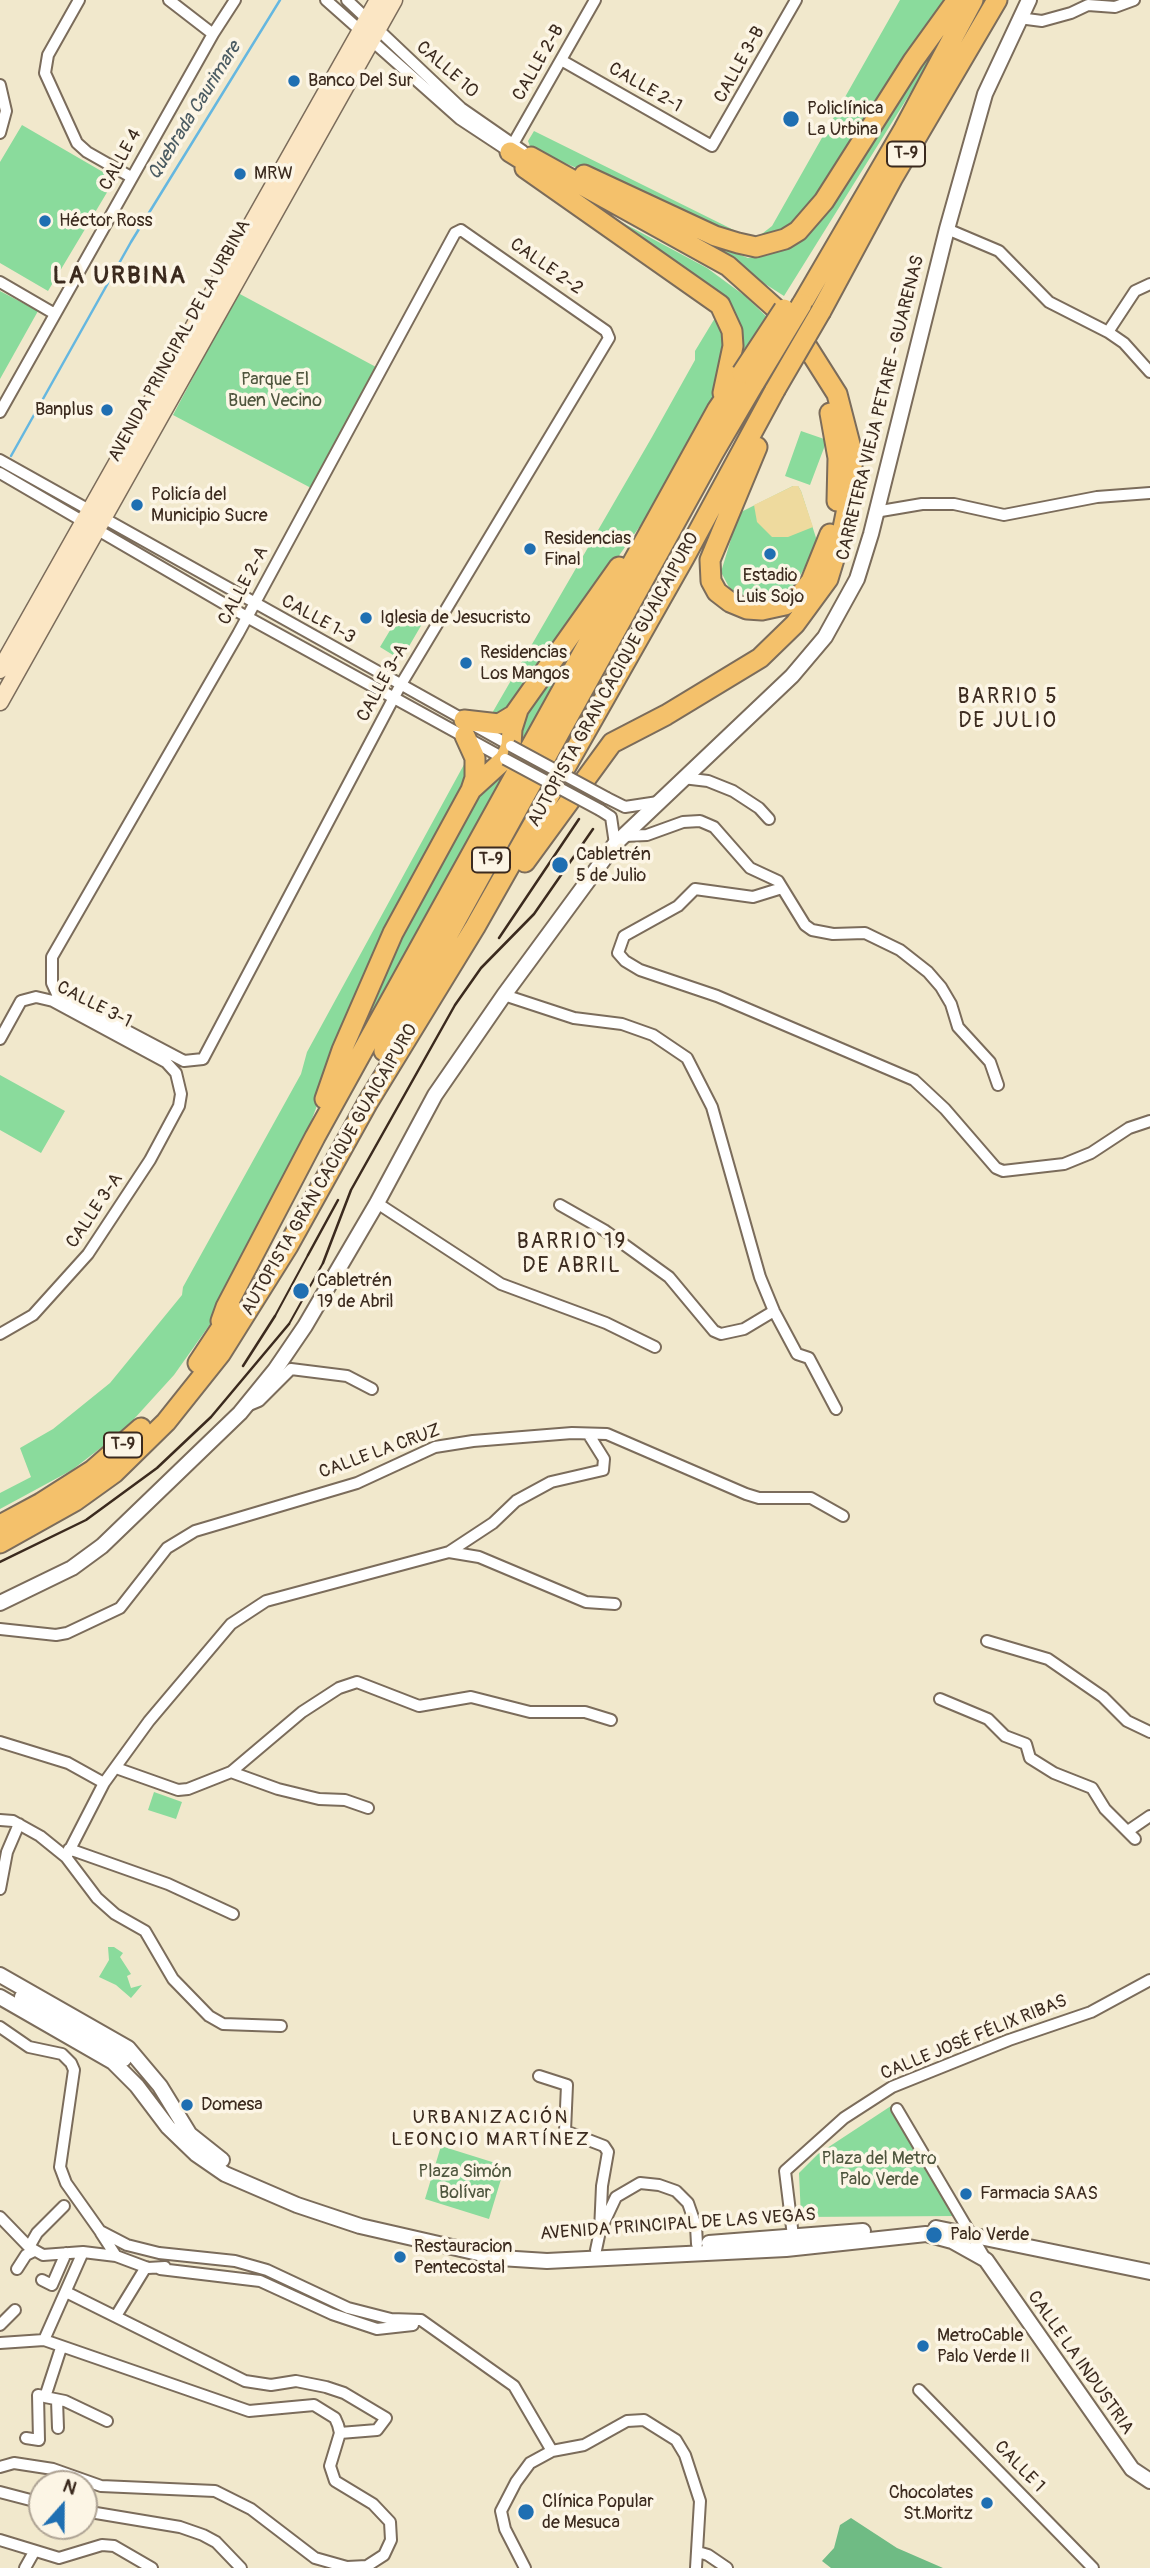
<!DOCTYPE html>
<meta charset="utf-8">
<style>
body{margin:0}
#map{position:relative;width:1150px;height:2568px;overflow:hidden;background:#f1e8cc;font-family:Pangolin,sans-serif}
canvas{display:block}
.north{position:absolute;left:28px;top:2470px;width:70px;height:70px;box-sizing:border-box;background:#fcf5e5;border:2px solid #afa495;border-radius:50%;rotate:21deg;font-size:19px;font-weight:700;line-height:28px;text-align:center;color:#3b2a1e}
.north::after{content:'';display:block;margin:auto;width:24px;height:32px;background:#1f6fb2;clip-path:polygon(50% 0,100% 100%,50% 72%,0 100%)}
</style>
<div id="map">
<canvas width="1150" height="2568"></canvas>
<div class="north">N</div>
</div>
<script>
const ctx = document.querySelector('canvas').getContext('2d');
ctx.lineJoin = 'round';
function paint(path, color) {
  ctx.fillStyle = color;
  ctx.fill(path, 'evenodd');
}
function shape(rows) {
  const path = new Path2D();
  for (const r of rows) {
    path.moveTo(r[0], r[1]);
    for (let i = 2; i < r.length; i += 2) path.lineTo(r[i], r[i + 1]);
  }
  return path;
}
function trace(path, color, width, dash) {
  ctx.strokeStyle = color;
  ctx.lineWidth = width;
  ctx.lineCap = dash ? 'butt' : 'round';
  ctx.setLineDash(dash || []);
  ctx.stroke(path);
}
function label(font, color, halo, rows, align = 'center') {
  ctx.font = font + ' Pangolin,sans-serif';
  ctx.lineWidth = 7;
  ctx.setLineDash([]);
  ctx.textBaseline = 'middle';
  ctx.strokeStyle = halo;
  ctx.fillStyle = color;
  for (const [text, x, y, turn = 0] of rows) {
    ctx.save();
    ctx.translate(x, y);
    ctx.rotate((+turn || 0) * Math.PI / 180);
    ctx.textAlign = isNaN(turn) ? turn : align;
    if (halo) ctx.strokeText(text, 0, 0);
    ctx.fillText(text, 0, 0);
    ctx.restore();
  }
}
paint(shape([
 [900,0,949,0,817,203,798,225,770,240,759,243,731,238,613,183,531,149,528,141,534,131,754,240,772,226],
 [942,32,934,55,784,296,682,231,748,258,769,255,793,244],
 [22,125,115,179,48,291,0,263,0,162],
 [567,193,707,268,745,296,769,319,739,369,729,312],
 [570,211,587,215,716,306,725,320,729,352,720,386,645,519,505,716,489,720,473,716,491,715,652,437,695,360,695,351,718,313],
 [0,291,38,311,0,379],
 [238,293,376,367,311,488,173,415],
 [801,431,827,440,810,485,785,476],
 [793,486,798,486,801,491,818,544,793,588,768,601,748,601,730,589,721,572,739,513],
 [401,612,422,624,401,660,380,647],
 [583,627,591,631,528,744,517,738,518,723],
 [456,743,473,766,330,1071,303,1143,213,1320,174,1375,124,1430,72,1470,0,1509,0,1493,31,1477,20,1448,53,1429,110,1383,182,1295,183,1287,301,1074,307,1052,467,759],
 [503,770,508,771,344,1076,376,982,476,792],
 [0,1075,65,1111,41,1153,0,1130],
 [154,1792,182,1802,176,1819,148,1810],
 [108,1947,114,1947,123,1953,120,1957,131,1974,127,1976,131,1988,142,1985,131,1998,116,1985,99,1977,109,1960],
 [894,2104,957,2216,801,2217,799,2173,818,2154],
 [441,2146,505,2166,489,2219,425,2199]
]), '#8adb9c');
paint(shape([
 [851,2518,897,2548,943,2568,831,2568,822,2561,834,2548,840,2525]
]), '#6fbb84');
paint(shape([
 [793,486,798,486,801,491,813,527,788,537,772,537,757,522,754,505]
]), '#eeda9e');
trace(shape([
 [11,456,131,242,280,0]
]), '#65b7e0', 2.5);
const minor = shape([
 [79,0,48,55,45,73,77,143,87,152,131,177],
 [169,0,213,34],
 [326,0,460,119,510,152],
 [347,0,461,108,523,151],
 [1019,18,1042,21,1071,13,1088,5,1115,7,1134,0],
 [561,60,712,146,796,0],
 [0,85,6,111,0,133],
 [513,144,595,0],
 [947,229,999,251,1049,302,1108,332,1124,343,1150,372],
 [461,230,606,331,609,338,400,686,203,1059,184,1061,57,994,52,983,52,957,238,634,455,233,461,230],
 [0,282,55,314],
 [1108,332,1135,291,1150,284],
 [0,412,213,34,235,0],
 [0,460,511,746],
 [0,473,247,617,505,759],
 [875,512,922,504,954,504,1004,515,1097,497,1150,493],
 [683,778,708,781,733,791,759,808,769,819],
 [607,798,625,807,658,802],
 [600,810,611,817,615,844],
 [624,836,647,835,683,822,700,821,714,827,750,868,778,881,805,925,812,930,833,934,865,933,900,950,928,972,941,987,951,1004,958,1027,990,1062,998,1085],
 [782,888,753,897,695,889,678,906,624,936,618,953,625,961,640,970,717,996,914,1080,945,1109,996,1168,1003,1171,1064,1164,1091,1153,1129,1128,1150,1121],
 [504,995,574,1018,622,1024,653,1035,687,1058,712,1107,760,1277,774,1311,797,1354,809,1358,836,1409],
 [0,1039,21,1001,36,997,53,1001,166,1062,176,1073,181,1094,179,1106,150,1160,88,1254,33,1315,0,1334],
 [377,1203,501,1284,606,1323,655,1347],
 [560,1205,604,1230,669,1277,714,1331,721,1334,744,1329,774,1311],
 [247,1406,259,1401,291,1369,347,1376,372,1389],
 [449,1552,493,1523,516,1501,551,1482,603,1470,604,1459,589,1435],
 [0,1629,56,1635,67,1633,120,1608,167,1548,195,1531,357,1483,435,1447,473,1441,572,1433,607,1434,746,1494,759,1498,811,1498,843,1516],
 [987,1641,1048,1659,1103,1697,1127,1721,1150,1732],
 [940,1699,988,1719,1005,1736,1026,1744,1030,1758,1054,1773,1092,1788,1105,1809,1135,1839],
 [0,1742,68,1763,104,1783],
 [116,1768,178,1790,188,1789,231,1772,302,1712,339,1688,357,1682,419,1706,471,1697,530,1712,585,1712,611,1720],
 [231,1772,278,1789,319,1799,345,1800,368,1808],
 [0,1820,13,1821,40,1836,66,1857,97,1898,115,1914,145,1931,173,1979,209,2016,223,2024,281,2026],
 [1128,1831,1150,1816],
 [69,1849,168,1884,233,1914],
 [66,1857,104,1783,149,1721,231,1624,266,1601,449,1552,479,1557,586,1602,615,1604],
 [0,1889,7,1852,19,1824],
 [0,2027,29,2047,62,2054,71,2063,74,2070,60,2167,66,2183,100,2231,127,2245,159,2253,235,2261,267,2270,348,2308,391,2319,421,2320,514,2386,552,2451],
 [539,2076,567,2085,565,2131,604,2146,608,2152,602,2186,600,2231],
 [897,2109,986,2260],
 [0,2217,29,2247,43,2255,83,2252,116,2256],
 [101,2233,116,2256,148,2268,165,2267],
 [791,2240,793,2236,785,2171,844,2118,892,2087,1009,2040,1091,2012,1150,1980],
 [29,2247,37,2233,64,2206],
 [596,2250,600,2231,616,2197,640,2183,659,2185,676,2191,688,2203,696,2226,697,2244],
 [17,2269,26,2255,34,2251],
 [160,2269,260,2281,332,2314,377,2329,413,2325],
 [42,2280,52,2285,66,2253],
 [66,2292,245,2381,271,2385,296,2381,326,2387,344,2393,386,2418,377,2430,340,2433],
 [116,2316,146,2267],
 [0,2325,15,2310],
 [44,2340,83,2252],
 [0,2343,44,2340,249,2411,314,2405,335,2418,338,2425,340,2433,330,2466,335,2481,373,2504,390,2522,391,2540,384,2555,367,2566,347,2567,315,2558,251,2509,215,2491,101,2486,53,2469,14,2463,0,2467],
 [61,2348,45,2397,65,2401,107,2421],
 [919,2390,1093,2568],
 [57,2400,58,2428],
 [26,2438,39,2440,38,2395,43,2396],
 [0,2492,42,2503],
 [84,2511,180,2527,203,2535,216,2542,241,2568],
 [0,2540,59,2558,102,2545,114,2546,152,2568],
 [698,2552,708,2555,727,2568],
 [25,2568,34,2552],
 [525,2568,505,2529,501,2511,516,2482,530,2463,552,2451,584,2445,627,2421,644,2420,676,2440,685,2455,700,2501,696,2568]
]);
const tertiary = shape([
 [0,1603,72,1568,102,1546,240,1413,275,1370,305,1326,377,1203,435,1095,504,995,615,844,792,676,825,637,857,579,871,534,947,229,985,94,1029,0],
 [0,1975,128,2048,160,2086,190,2135],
 [0,1997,113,2062,137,2086,168,2127,196,2154,225,2174,297,2205,360,2226,500,2258,547,2261,786,2249,926,2234,952,2241,986,2260,1132,2469,1150,2481],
 [22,1997,95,2039,124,2059],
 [183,2129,222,2160],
 [936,2228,1150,2272],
 [709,2243,863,2231]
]);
const secondary = shape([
 [0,670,378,0],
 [0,702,394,0]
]);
const motorway = shape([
 [510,152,539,170],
 [525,168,720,305,732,331,733,346,723,393],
 [584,175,715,236,738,243,756,247,785,239,798,231,824,201,913,61,957,0],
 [802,304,904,129,973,0],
 [821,311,892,179,997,0],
 [830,413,838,458,837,501],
 [757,447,710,560,711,581,717,592,730,602,747,609,762,610,785,605,800,595,811,581,830,534],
 [464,720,499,724,514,715,619,567],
 [472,789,505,759,511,746,512,729,518,710],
 [525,862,612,743,666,715,760,658,795,624,828,579,842,533,852,483,852,452,837,394,806,345,774,307,728,266,531,157],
 [384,1051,714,452,755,382],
 [325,1099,342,1050,393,933,471,790,475,778,475,758,465,736],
 [221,1321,226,1307,315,1137,717,410,742,373],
 [198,1363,233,1310],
 [0,1525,41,1503,93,1470,141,1428],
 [0,1543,75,1501,114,1473,166,1422,221,1353,288,1246,368,1102,475,927,684,558,775,390]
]);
trace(minor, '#7b6c5b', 14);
trace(tertiary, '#7b6c5b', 18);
trace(secondary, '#7b6c5b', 19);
trace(motorway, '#7b6c5b', 23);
trace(minor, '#fff', 10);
trace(tertiary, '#fff', 14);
trace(secondary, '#fbe6c4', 16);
trace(motorway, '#f4c16b', 19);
trace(shape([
 [275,1316,308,1255],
 [289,1324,323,1263]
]), '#3b2a1e', 2);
trace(shape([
 [499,938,579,819],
 [308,1255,338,1200],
 [323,1263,351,1190,455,1005,481,968,534,914,593,829],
 [243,1366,275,1316],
 [0,1562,86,1520,157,1468,211,1417,289,1324]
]), '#3b2a1e', 2.5);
const minorBridge = shape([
 [511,746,607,798],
 [505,759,600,810]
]);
const motorwayBridge = shape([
 [742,373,784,309],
 [755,382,802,304],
 [775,390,821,311]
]);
trace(minorBridge, '#7b6c5b', 14, []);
trace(motorwayBridge, '#7b6c5b', 23, []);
trace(minorBridge, '#fff', 10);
trace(motorwayBridge, '#f4c16b', 19);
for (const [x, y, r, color] of [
 [294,81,7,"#1f6fb2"],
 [791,119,9,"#1f6fb2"],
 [240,174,7,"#1f6fb2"],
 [45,221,7,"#1f6fb2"],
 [107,410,7,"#1f6fb2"],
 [137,505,7,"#1f6fb2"],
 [530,549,7,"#1f6fb2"],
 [770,554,7,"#1f6fb2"],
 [366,618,7,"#1f6fb2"],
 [466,663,7,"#1f6fb2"],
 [560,865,9,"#1f6fb2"],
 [301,1291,9,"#1f6fb2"],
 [187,2105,7,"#1f6fb2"],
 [966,2194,7,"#1f6fb2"],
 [934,2235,9,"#1f6fb2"],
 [400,2257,7,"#1f6fb2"],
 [923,2346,7,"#1f6fb2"],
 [987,2503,7,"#1f6fb2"],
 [526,2512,9,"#1f6fb2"]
]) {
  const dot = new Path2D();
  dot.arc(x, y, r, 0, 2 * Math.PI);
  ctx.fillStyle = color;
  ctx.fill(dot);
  trace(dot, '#fcf5e5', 2.5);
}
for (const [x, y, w] of [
 [906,154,38],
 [491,860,38],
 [123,1445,38]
]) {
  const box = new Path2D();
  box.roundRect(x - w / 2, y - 12.5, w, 25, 5);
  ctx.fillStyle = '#fcf5e5';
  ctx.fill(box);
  trace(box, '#3b2a1e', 2);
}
label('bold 16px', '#3b2a1e', null, [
 ["T-9",906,154],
 ["T-9",491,860],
 ["T-9",123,1445]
]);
label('18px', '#3b2a1e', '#fcf5e5', [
 ["CALLE 2-B",539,63,-60],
 ["CALLE 3-B",740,65,-61],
 ["CALLE 10",447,70,41],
 ["CALLE 2-1",645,88,30],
 ["CALLE 4",121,160,-61],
 ["CALLE 2-2",546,267,35],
 ["AVENIDA PRINCIPAL DE LA URBINA",180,341,-61],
 ["CARRETERA VIEJA PETARE - GUARENAS",881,408,-76],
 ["CALLE 2-A",244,586,-62],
 ["CALLE 1-3",318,620,29],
 ["AUTOPISTA GRAN CACIQUE GUAICAIPURO",614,680,-61],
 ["CALLE 3-A",383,683,-61],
 ["CALLE 3-1",94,1005,27],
 ["AUTOPISTA GRAN CACIQUE GUAICAIPURO",330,1170,-60],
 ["CALLE 3-A",95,1211,-56],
 ["CALLE LA CRUZ",380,1452,-20],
 ["CALLE JOSÉ FÉLIX RIBAS",974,2038,-22],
 ["AVENIDA PRINCIPAL DE LAS VEGAS",678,2225,-4],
 ["CALLE LA INDUSTRIA",1080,2363,55],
 ["CALLE 1",1019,2467,46]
]);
label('18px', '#3b2a1e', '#fcf5e5', [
 ["Banco Del Sur",308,81],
 ["Policlínica",807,109],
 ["La Urbina",807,130],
 ["MRW",254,174],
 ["Héctor Ross",59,221],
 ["Banplus",93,410,"right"],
 ["Policía del",151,495],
 ["Municipio Sucre",151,516],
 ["Residencias",544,539],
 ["Final",544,560],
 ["Estadio",770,576,"center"],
 ["Luis Sojo",770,597,"center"],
 ["Iglesia de Jesucristo",380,618],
 ["Residencias",480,653],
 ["Los Mangos",480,674],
 ["Cabletrén",576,855],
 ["5 de Julio",576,876],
 ["Cabletrén",317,1281],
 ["19 de Abril",317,1302],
 ["Domesa",201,2105],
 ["Farmacia SAAS",980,2194],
 ["Palo Verde",950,2235],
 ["Restauracion",414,2247],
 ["Pentecostal",414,2268],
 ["MetroCable",937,2336],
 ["Palo Verde II",937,2357],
 ["Chocolates",973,2493,"right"],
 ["St.Moritz",973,2514,"right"],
 ["Clínica Popular",542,2502],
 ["de Mesuca",542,2523]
], 'left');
label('18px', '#4f563e', '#fcf5e5', [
 ["Parque El",275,380],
 ["Buen Vecino",275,401],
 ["Plaza del Metro",879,2159],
 ["Palo Verde",879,2180],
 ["Plaza Simón",465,2172],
 ["Bolívar",465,2193]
]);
label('italic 19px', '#4a5b62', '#fcf5e5', [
 ["Quebrada Caurimare",195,111,-58]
]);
ctx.letterSpacing = '2px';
label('19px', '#3b2a1e', '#fcf5e5', [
 ["URBANIZACIÓN",491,2118],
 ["LEONCIO MARTÍNEZ",491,2140]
]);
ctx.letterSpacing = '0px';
ctx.letterSpacing = '2px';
label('21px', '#3b2a1e', '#fcf5e5', [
 ["BARRIO 5",1008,698],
 ["DE JULIO",1008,722],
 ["BARRIO 19",572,1243],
 ["DE ABRIL",572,1267]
]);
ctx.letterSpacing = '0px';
ctx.letterSpacing = '2px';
label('bold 24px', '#3b2a1e', '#fcf5e5', [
 ["LA URBINA",120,277]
]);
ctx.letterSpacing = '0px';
</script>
